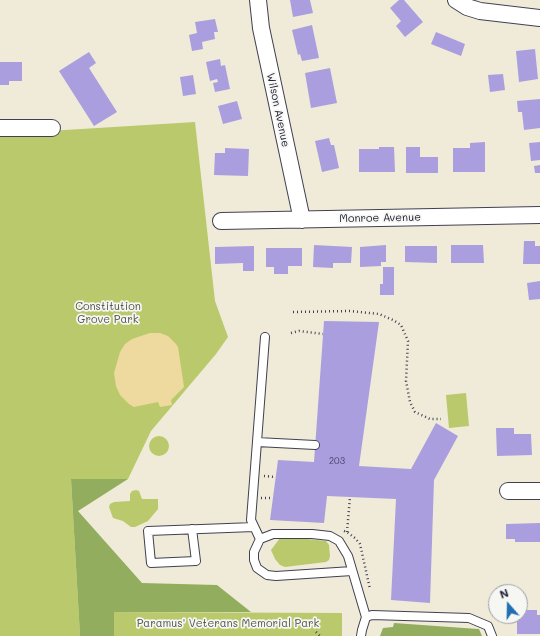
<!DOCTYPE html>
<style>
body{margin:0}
#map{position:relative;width:540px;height:636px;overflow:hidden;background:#efebd8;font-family:Mali,sans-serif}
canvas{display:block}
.north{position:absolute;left:488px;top:584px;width:40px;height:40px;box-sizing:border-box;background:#f6f6f2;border:1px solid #a1a1a9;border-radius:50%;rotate:340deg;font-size:11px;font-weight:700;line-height:16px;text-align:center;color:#22223b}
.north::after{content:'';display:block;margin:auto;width:14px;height:18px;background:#1f6fb2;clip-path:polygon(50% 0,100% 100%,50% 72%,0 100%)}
</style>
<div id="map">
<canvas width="540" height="636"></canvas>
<div class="north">N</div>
</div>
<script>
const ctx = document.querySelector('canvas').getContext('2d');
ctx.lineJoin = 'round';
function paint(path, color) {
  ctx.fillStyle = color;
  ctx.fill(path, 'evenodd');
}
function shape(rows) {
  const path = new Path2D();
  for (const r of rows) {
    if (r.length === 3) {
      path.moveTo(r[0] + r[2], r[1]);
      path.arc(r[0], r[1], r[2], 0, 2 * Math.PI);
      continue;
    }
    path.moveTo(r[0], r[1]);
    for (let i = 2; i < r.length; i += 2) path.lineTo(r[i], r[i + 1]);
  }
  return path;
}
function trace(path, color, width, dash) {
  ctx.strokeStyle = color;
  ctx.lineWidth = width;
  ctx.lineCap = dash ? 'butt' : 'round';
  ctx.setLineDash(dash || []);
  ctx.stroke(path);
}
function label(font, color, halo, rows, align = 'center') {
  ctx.font = font + ' Mali,sans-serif';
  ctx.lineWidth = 3.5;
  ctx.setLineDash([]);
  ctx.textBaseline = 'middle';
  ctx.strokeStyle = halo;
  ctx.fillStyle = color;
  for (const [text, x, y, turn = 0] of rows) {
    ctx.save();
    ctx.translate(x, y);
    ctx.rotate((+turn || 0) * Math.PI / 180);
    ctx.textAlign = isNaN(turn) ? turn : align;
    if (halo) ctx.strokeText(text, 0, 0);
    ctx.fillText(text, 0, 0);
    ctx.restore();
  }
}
paint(shape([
 [195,122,215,301,228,337,216,354,151,431,128,479,71,479,80,636,0,636,0,134],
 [466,393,469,426,449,428,446,395],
 [159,446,10],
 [136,490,139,491,142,499,158,499,158,509,148,521,135,527,131,527,123,521,113,518,109,507,110,504,114,502,130,501,130,494,132,491],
 [288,537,326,541,329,545,330,556,329,560,326,562,285,567,280,565,275,559,271,550,280,538],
 [114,612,342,613,342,636,114,636]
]), '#bac96b');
paint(shape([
 [71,479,128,479,78,511,142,583,217,585,251,612,114,612,114,636,80,636],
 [394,623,478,629,479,629,482,636,380,636,383,628,393,627]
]), '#93ad5f');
paint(shape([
 [150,333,160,333,168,336,176,344,178,347,184,387,171,400,172,405,160,407,158,402,134,407,129,404,120,395,116,386,114,373,120,352,125,344,132,339]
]), '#eeda9e');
paint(shape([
 [290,0,310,0,313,13,293,17],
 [399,0,404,0,423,22,405,37,396,26,401,21,390,8],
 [215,19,218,32,214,32,215,39,202,42,203,49,192,51,189,35,197,33,195,22],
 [312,25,319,58,302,61,300,54,298,55,292,30],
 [436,32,465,44,461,56,431,44],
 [535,49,538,79,519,82,516,51],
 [89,52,96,63,89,68,117,112,94,126,59,71],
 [220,59,221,66,225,65,230,89,215,92,213,83,218,82,217,79,210,81,206,62],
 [0,62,22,62,22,81,9,81,9,85,0,85],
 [330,68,337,103,311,108,305,73],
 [503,74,505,90,490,92,488,75],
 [193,75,196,94,183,96,180,77],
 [540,99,540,128,524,130,522,112,518,112,517,101],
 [237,101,242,119,223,124,218,106],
 [329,138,331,145,334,145,339,168,322,172,315,141],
 [485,142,485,172,453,172,453,148,470,148,470,143],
 [540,142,540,160,531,161,529,143],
 [379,147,394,147,395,172,359,172,359,149,379,149],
 [406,147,420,147,420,157,438,157,438,173,406,173],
 [225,148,249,149,248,176,214,175,215,153,225,153],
 [540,165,540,173,535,173,534,166],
 [524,241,535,241,535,246,540,246,540,264,523,264],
 [314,245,352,247,351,263,333,263,333,268,313,267],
 [386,245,386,262,381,262,381,266,360,267,360,247],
 [451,245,483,245,484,263,451,263],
 [254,246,254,271,243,271,243,263,215,264,215,247],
 [405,246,437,246,437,263,405,262],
 [266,248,302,248,302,266,288,266,288,274,274,274,274,267,266,267],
 [383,267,394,267,394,295,380,295,380,284,383,284],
 [540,281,540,299,529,300,527,283],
 [324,321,379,322,359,466,411,469,436,423,458,436,434,480,430,603,391,600,396,499,327,496,324,523,270,520,278,460,314,462],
 [496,428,514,428,514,434,531,434,532,455,497,456],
 [540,523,540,542,515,542,515,539,506,539,506,524],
 [520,610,537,610,537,615,540,615,540,634,517,634,517,616,520,616]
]), '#aa9edf');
const service = shape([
 [257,442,315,445],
 [192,529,196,561,151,563,148,531,254,527],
 [260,539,251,520,265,337],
 [352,571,276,576,267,575,257,568,254,560,254,552,260,539,273,534,312,534,330,536,339,541,348,556,366,617],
 [361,636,362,630,366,617,372,615,469,618,488,626,492,636]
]);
const minor = shape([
 [258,0,261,28,302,220],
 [456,0,467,7,480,11,540,18],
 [0,128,52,128],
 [221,221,540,215],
 [508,491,540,491]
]);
trace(service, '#414053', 10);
trace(minor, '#414053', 18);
trace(shape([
 [293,312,350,311,379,314,393,320,401,325,408,341,406,381,410,402,415,412,430,419,441,419],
 [291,333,299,331,323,334],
 [264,476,275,477],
 [261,498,273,498],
 [344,531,347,532,355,538,360,544,370,589],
 [347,532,350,497],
 [316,632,320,636]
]), '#414053', 2.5, [1, 3]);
trace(service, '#fff', 8);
trace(minor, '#fff', 16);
label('9px', '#444164', null, [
 ["203",337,461]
]);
label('11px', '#22223b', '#f6f6f2', [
 ["Wilson Avenue",278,110,78],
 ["Monroe Avenue",380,218,-1]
]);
label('11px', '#505449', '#f6f6f2', [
 ["Constitution",108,307],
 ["Grove Park",108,320],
 ["Paramus' Veterans Memorial Park",228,624]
]);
</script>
